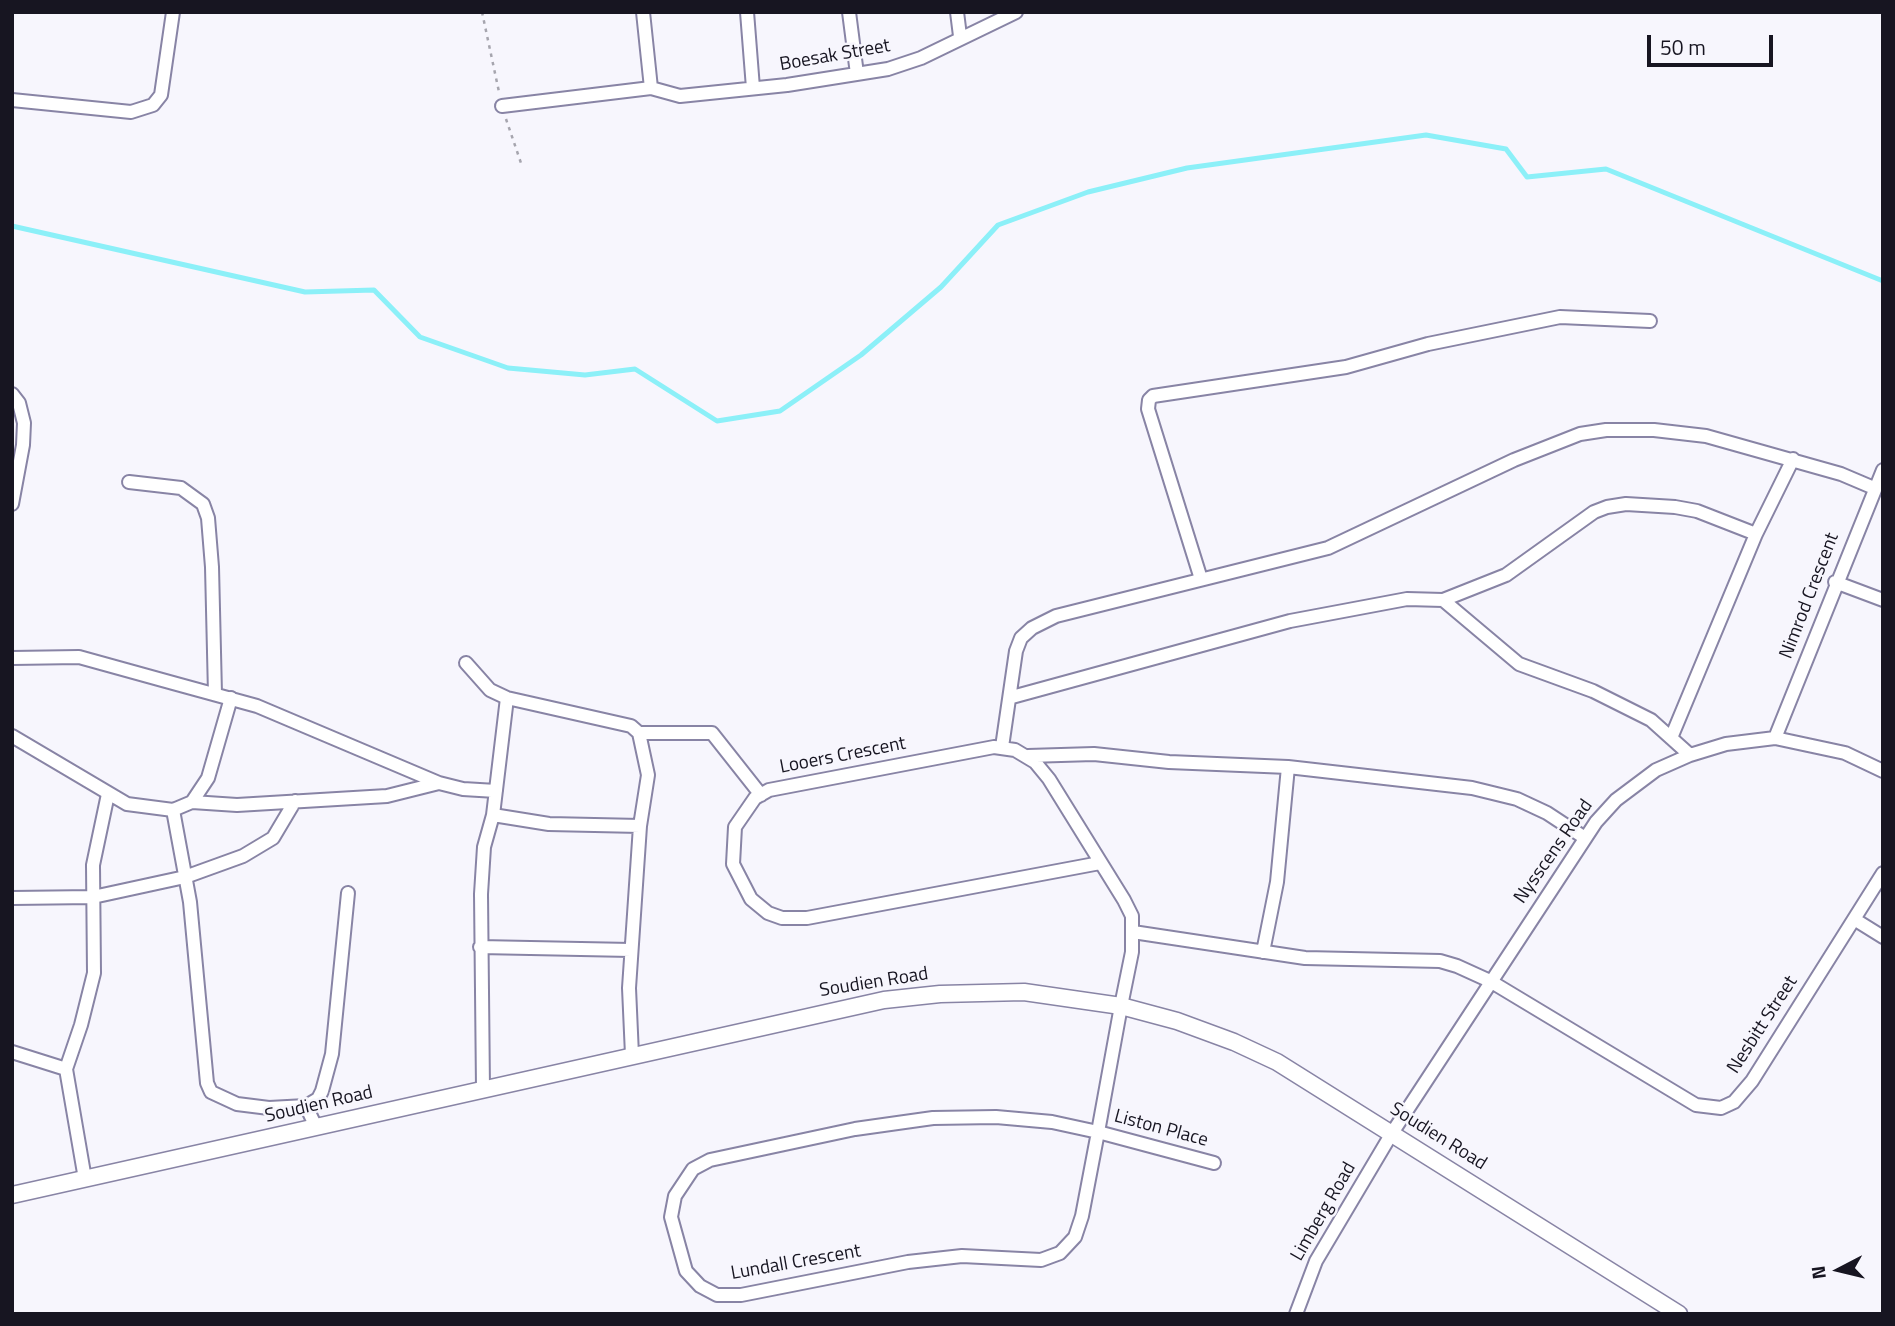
<!DOCTYPE html>
<style>
body{margin:0}
#map{position:relative;width:1895px;height:1326px;overflow:hidden;background:#f7f6fd;font-family:"Titillium Web",sans-serif}
canvas{display:block}
.frame{position:absolute;inset:0;border:14px solid #171521;pointer-events:none}
.north{position:absolute;left:1804px;top:1235px;width:70px;height:70px;-webkit-text-stroke:5px #f7f6fd;paint-order:stroke;rotate:263deg;font-size:19px;font-weight:700;line-height:28px;text-align:center;color:#171521}
.north::after{content:'';display:block;margin:auto;width:24px;height:32px;background:#171521;clip-path:polygon(50% 0,100% 100%,50% 72%,0 100%)}
.scale{position:absolute;left:1647px;top:35px;width:126px;height:32px;box-sizing:border-box;border:4px solid #171521;border-top:0;padding-left:9px;font-size:21px;line-height:24px;white-space:nowrap;color:#171521;-webkit-text-stroke:5px #f7f6fd;paint-order:stroke}
</style>
<div id="map">
<canvas width="1895" height="1326"></canvas>
<div class="frame"></div>
<div class="north">N</div>
<div class="scale">50 m</div>
</div>
<script>
const ctx = document.querySelector('canvas').getContext('2d');
ctx.lineJoin = 'round';
function shape(rows) {
  const path = new Path2D();
  for (const r of rows) {
    path.moveTo(r[0], r[1]);
    for (let i = 2; i < r.length; i += 2) path.lineTo(r[i], r[i + 1]);
  }
  return path;
}
function trace(path, color, width, dash) {
  ctx.strokeStyle = color;
  ctx.lineWidth = width;
  ctx.lineCap = dash ? 'butt' : 'round';
  ctx.setLineDash(dash || []);
  ctx.stroke(path);
}
function label(font, color, halo, rows, align = 'center') {
  ctx.font = font + ' "Titillium Web",sans-serif';
  ctx.lineWidth = 5;
  ctx.setLineDash([]);
  ctx.textBaseline = 'middle';
  ctx.strokeStyle = halo;
  ctx.fillStyle = color;
  for (const [text, x, y, turn = 0] of rows) {
    ctx.save();
    ctx.translate(x, y);
    ctx.rotate((+turn || 0) * Math.PI / 180);
    ctx.textAlign = isNaN(turn) ? turn : align;
    if (halo) ctx.strokeText(text, 0, 0);
    ctx.fillText(text, 0, 0);
    ctx.restore();
  }
}
trace(shape([
 [12,226,305,292,374,290,420,337,508,368,585,375,635,369,717,421,780,411,861,355,941,287,998,225,1088,192,1187,168,1426,135,1506,149,1527,177,1606,169,1883,281]
]), '#8cf0f8', 5);
const minor = shape([
 [643,12,651,88],
 [747,12,753,88],
 [849,12,857,74],
 [957,12,960,36],
 [12,100,131,112,153,105,161,95,173,12],
 [502,106,651,88,680,96,787,85,888,69,921,58,1016,12],
 [12,394,19,403,24,423,23,445,12,504],
 [129,482,181,488,203,504,208,518,212,567,215,694],
 [1201,579,1148,409,1149,400,1153,396,1346,367,1428,344,1560,317,1650,321],
 [1835,582,1883,600],
 [1443,600,1506,575,1594,512,1607,507,1626,504,1675,507,1697,511,1756,534],
 [12,658,79,657,173,683,257,706,439,783,463,789,496,791],
 [466,663,490,690,507,698,631,726,639,733,648,775,640,826,629,988,632,1055],
 [1012,697,1290,621,1407,599,1443,600,1519,664,1593,691,1651,720,1690,755],
 [639,733,712,733,761,795],
 [12,736,127,804,173,810,192,802,208,778,231,698],
 [1671,738,1756,534,1793,459],
 [1775,738,1883,470],
 [1002,747,1016,651,1021,638,1032,628,1056,616,1328,548,1514,460,1580,434,1606,430,1654,430,1706,436,1841,474,1874,488],
 [1028,756,1094,754,1169,762,1288,767,1472,788,1517,799,1547,813,1585,838],
 [192,802,237,805,387,796,439,783],
 [173,810,190,902,207,1083,211,1092,237,1104,269,1108,306,1106,316,1127],
 [493,815,549,824,640,826],
 [1100,863,807,918,782,918,768,913,751,899,733,864,735,827,755,798,769,790,994,747,1015,750,1035,762,1049,779,1124,900,1132,916,1132,952,1121,1006,1098,1132,1082,1216,1075,1237,1060,1253,1041,1260,962,1256,908,1262,741,1295,717,1295,700,1286,686,1271,671,1217,675,1196,693,1169,710,1160,855,1129,933,1118,996,1117,1052,1122,1098,1132,1214,1163],
 [12,898,93,897,185,877,243,856,273,838,295,801],
 [1854,919,1883,937],
 [1133,932,1305,958,1440,961,1457,966,1490,981,1696,1105,1721,1108,1734,1102,1752,1081,1883,873],
 [480,947,631,950],
 [1263,952,1277,882,1288,767],
 [12,1052,66,1069,85,1179],
 [66,1069,81,1025,94,973,93,865,108,794],
 [483,1089,481,894,484,847,493,815,507,698],
 [306,1106,318,1099,322,1091,332,1054,348,893],
 [1296,1314,1316,1261,1392,1133,1596,822,1616,800,1656,770,1690,755,1726,744,1775,738,1845,753,1883,771]
]);
const tertiary = shape([
 [12,1195,884,1000,940,994,1024,992,1121,1006,1177,1021,1234,1042,1277,1062,1679,1314]
]);
trace(minor, '#8884a5', 16);
trace(tertiary, '#8884a5', 19);
trace(shape([
 [482,12,499,92],
 [506,119,522,166]
]), '#a6a5ae', 2.5, [3.5, 5]);
trace(minor, '#fff', 12);
trace(tertiary, '#fff', 16);
label('19px', '#171521', '#f7f6fd', [
 ["Boesak Street",835,56,-10],
 ["Nimrod Crescent",1810,596,-69],
 ["Looers Crescent",843,756,-11],
 ["Nysscens Road",1554,852,-55],
 ["Soudien Road",874,983,-9],
 ["Nesbitt Street",1763,1025,-57],
 ["Soudien Road",319,1105,-13],
 ["Liston Place",1161,1129,15],
 ["Soudien Road",1438,1137,32],
 ["Limberg Road",1324,1212,-60],
 ["Lundall Crescent",796,1263,-10]
]);
</script>
